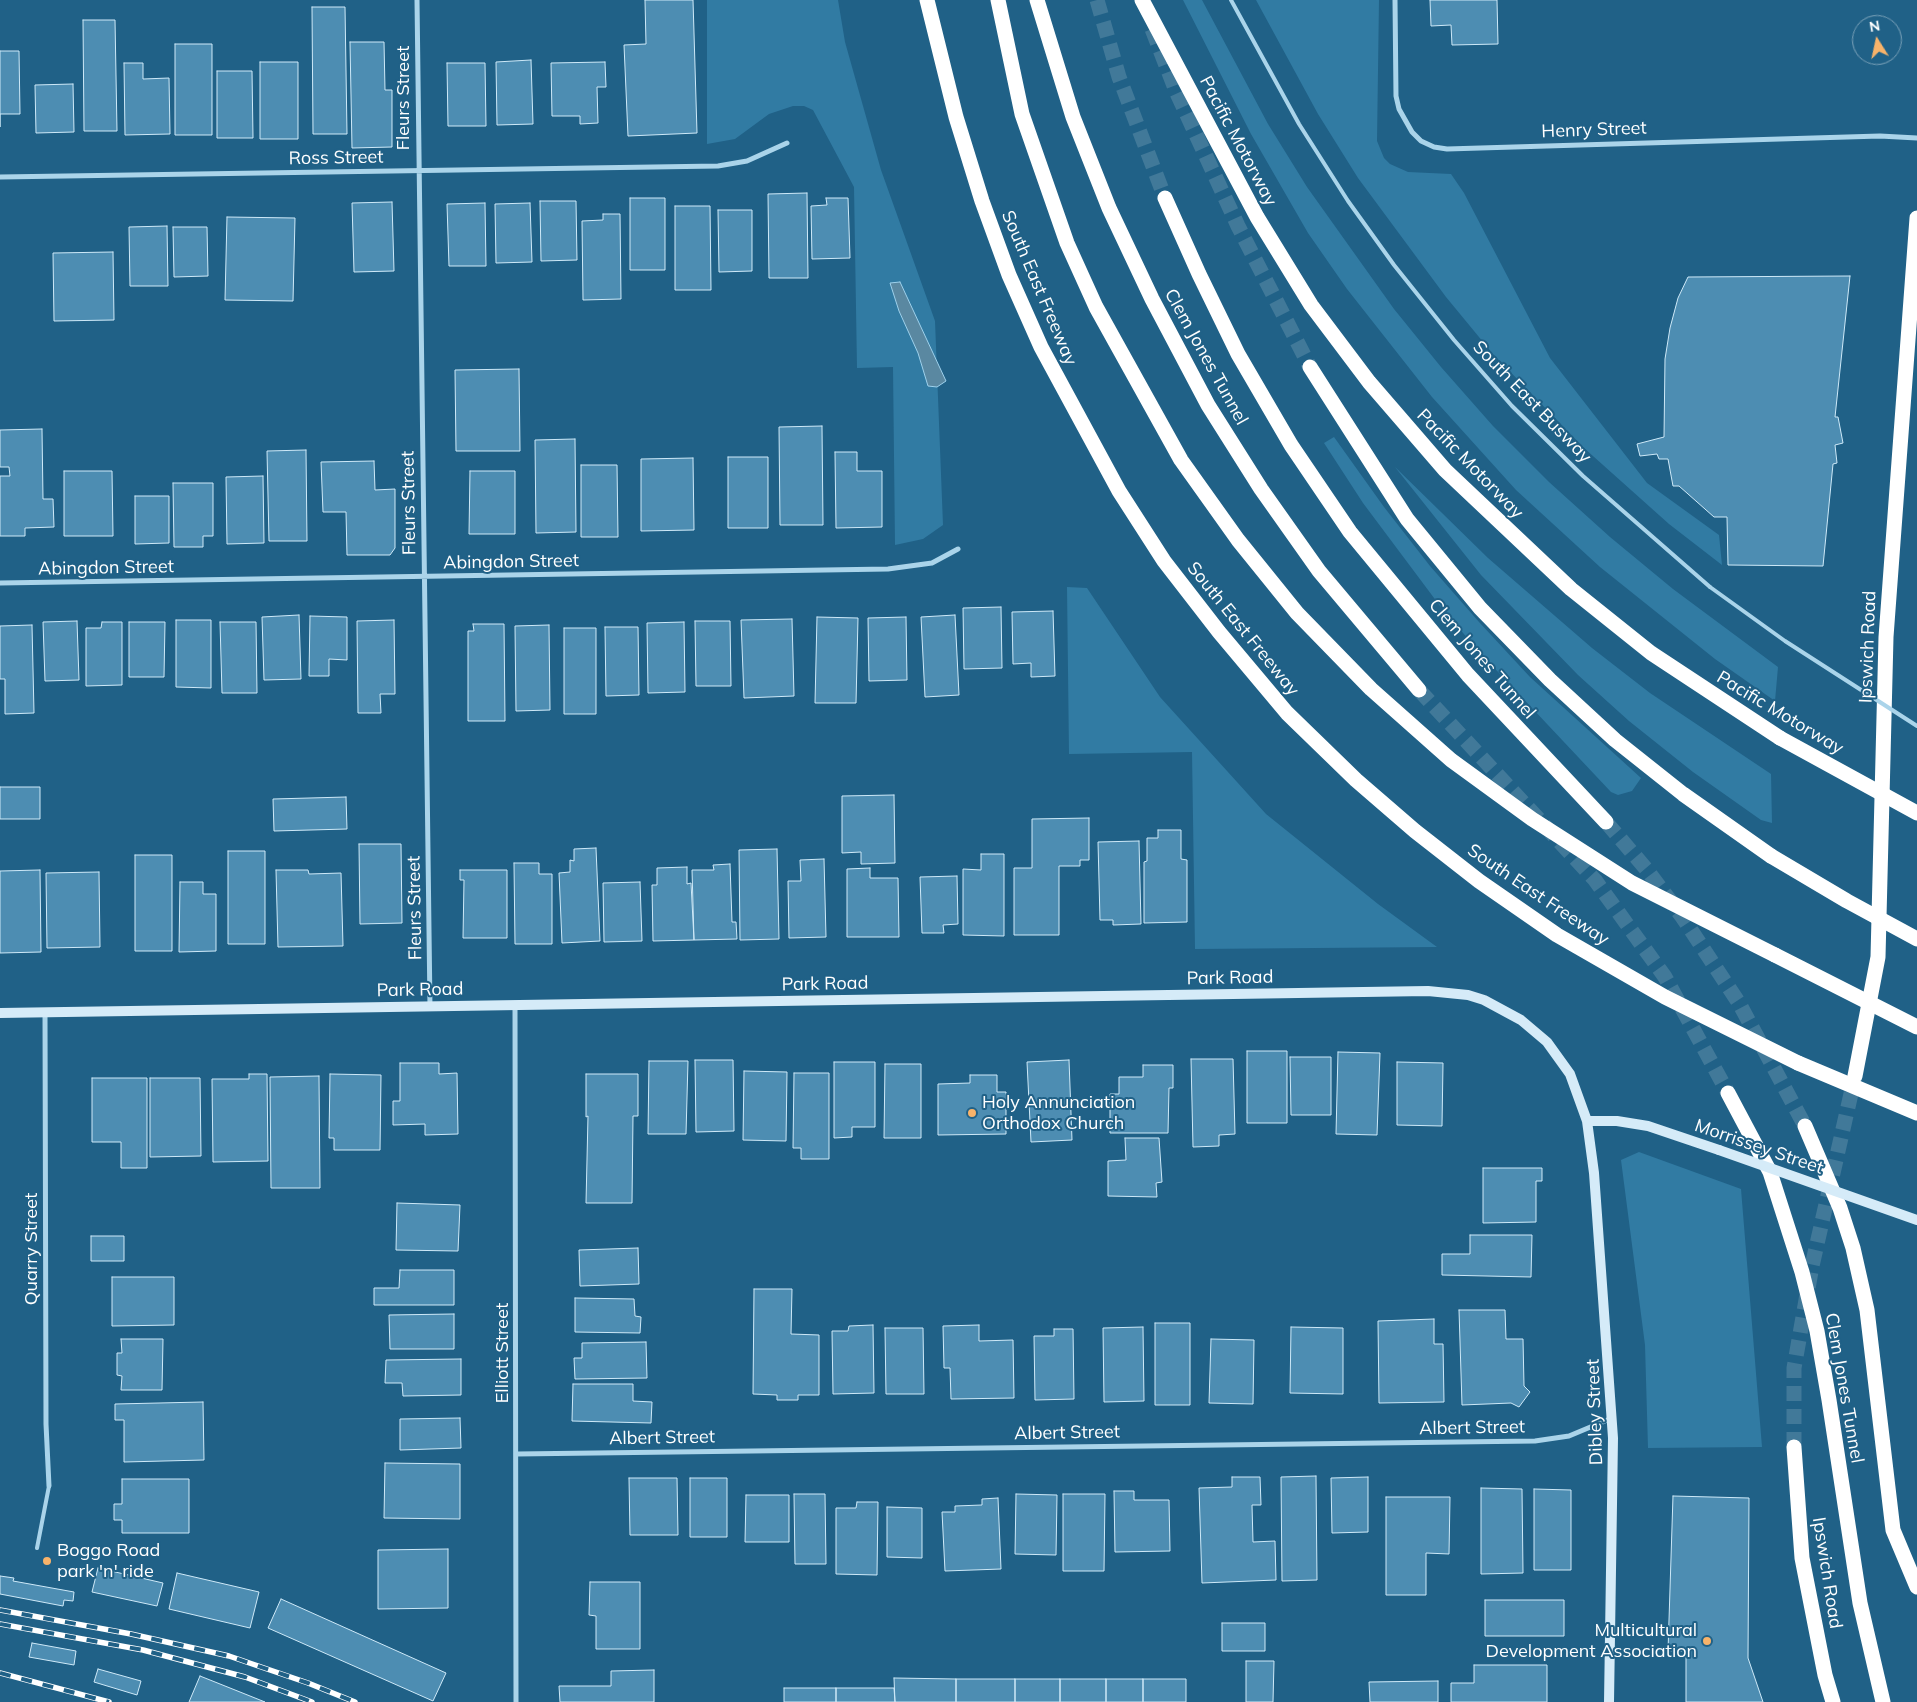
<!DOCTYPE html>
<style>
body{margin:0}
#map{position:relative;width:1917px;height:1702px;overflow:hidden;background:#206187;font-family:Mulish,sans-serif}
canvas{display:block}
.north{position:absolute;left:1852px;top:15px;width:50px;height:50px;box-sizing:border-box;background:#206187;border:1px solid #79a0b7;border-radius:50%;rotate:350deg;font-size:14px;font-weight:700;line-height:20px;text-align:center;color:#fff}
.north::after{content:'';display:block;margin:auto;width:18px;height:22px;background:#f8b36a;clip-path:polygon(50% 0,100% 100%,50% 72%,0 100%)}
</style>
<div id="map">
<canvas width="1917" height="1702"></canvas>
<div class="north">N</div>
</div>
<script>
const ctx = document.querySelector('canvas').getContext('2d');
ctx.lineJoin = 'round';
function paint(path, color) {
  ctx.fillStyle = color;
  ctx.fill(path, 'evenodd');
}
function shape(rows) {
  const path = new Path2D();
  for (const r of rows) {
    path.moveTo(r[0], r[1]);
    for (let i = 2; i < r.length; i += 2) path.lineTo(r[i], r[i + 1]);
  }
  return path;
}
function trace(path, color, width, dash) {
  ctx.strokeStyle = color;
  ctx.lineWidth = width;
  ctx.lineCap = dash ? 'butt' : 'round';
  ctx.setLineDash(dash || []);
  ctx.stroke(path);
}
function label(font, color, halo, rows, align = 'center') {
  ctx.font = font + ' Mulish,sans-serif';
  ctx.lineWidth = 4;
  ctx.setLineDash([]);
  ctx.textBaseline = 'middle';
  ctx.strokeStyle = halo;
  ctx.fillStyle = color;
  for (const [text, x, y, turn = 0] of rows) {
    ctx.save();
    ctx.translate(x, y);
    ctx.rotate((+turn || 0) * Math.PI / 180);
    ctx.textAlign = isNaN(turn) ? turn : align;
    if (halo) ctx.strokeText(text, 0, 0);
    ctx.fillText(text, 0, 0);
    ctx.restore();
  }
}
paint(shape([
 [707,0,838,0,845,42,881,170,935,321,943,525,923,539,895,545,893,367,857,368,854,187,813,110,804,106,793,106,769,114,735,139,707,144],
 [1183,0,1202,0,1268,124,1307,187,1394,309,1441,367,1493,426,1549,482,1610,537,1673,589,1778,667,1775,701,1715,659,1600,567,1516,490,1432,397,1347,289,1308,233,1251,134],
 [1256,0,1379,0,1377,141,1384,158,1390,164,1408,172,1451,174,1464,193,1550,358,1647,483,1719,535,1722,565,1669,524,1584,448,1493,354,1446,297,1358,178,1318,114],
 [1334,437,1384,507,1430,566,1479,622,1530,677,1641,778,1632,791,1618,795,1611,792,1484,657,1443,610,1363,503,1324,443],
 [1395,467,1488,558,1592,648,1650,693,1771,774,1772,823,1761,820,1693,772,1629,721,1578,675,1481,575],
 [1067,587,1087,588,1160,697,1266,814,1378,904,1437,947,1195,949,1192,752,1069,754],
 [1639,1152,1741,1189,1762,1447,1648,1448,1645,1345,1621,1160]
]), '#317ba3');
const water = shape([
 [900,282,946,381,937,387,928,386,918,353,899,311,890,283,900,282]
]);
paint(water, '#5a88a1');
trace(water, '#9ed1ec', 1);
const building = shape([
 [645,0,693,0,697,133,628,136,624,45,646,44,645,0],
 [1430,0,1497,0,1498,44,1452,45,1451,25,1431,26,1430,0],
 [312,7,345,7,347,134,313,134,312,7],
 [83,20,115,20,117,131,84,131,83,20],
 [350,42,384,42,385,90,392,90,392,147,352,148,350,42],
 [175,44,212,44,212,135,175,135,175,44],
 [0,51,19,51,20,114,0,114,0,127,0,51],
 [531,60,533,124,497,125,496,62,531,60],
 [260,62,298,62,298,139,260,139,260,62],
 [605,62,606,87,597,87,598,123,580,124,580,116,552,116,551,63,605,62],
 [124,63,143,63,143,79,169,78,170,134,125,135,124,63],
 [447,63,485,63,486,126,448,126,447,63],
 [217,71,252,71,253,138,217,138,217,71],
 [73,84,74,132,36,133,35,85,73,84],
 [807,193,808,278,769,278,768,194,807,193],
 [630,198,665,198,665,270,630,270,630,198],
 [826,198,848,198,850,258,812,259,811,206,827,205,826,198],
 [540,201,576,201,577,260,541,261,540,201],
 [392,202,394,271,354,272,352,203,392,202],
 [485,203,486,266,449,266,447,204,485,203],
 [530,203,532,262,496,263,495,204,530,203],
 [675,206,710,206,711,290,675,290,675,206],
 [718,210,752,210,752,271,719,272,718,210],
 [603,214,620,214,621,299,583,300,582,221,603,220,603,214],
 [227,217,295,218,293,301,225,300,227,217],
 [167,226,168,286,130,286,129,227,167,226],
 [173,227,207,227,208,276,174,277,173,227],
 [113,252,114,320,54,321,53,253,113,252],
 [1850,276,1835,417,1838,417,1843,443,1835,445,1837,463,1833,464,1823,566,1728,565,1727,517,1714,517,1679,486,1673,486,1668,459,1659,459,1657,454,1640,456,1637,444,1664,437,1665,359,1670,328,1678,298,1688,277,1850,276],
 [519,369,520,451,456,451,455,370,519,369],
 [822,426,823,525,780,525,779,427,822,426],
 [42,429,43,499,53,499,54,527,25,528,25,536,0,536,0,476,10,476,9,467,0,467,0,430,42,429],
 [575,439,576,532,536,533,535,440,575,439],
 [306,450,307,541,269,541,267,451,306,450],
 [835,452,857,452,857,471,882,471,882,527,836,528,835,452],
 [728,457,768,457,768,528,728,528,728,457],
 [693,458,694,530,641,531,641,459,693,458],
 [374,461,375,490,395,489,395,548,390,555,347,555,346,512,323,512,321,462,374,461],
 [581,465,617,465,618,537,581,537,581,465],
 [64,471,112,471,113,536,64,536,64,471],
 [470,471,515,471,515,534,469,534,470,471],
 [263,476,264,543,227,544,226,477,263,476],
 [173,483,213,483,213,536,203,536,203,547,174,547,173,483],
 [135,496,169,496,169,543,135,544,135,496],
 [1001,607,1002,668,964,669,963,608,1001,607],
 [1053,611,1055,676,1031,677,1031,663,1013,664,1012,612,1053,611],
 [299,615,301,679,264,680,262,617,299,615],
 [955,615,959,695,925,697,921,617,955,615],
 [310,616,347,617,347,660,329,659,329,676,309,676,310,616],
 [817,617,858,618,856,703,815,703,817,617],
 [906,617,907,680,869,681,868,618,906,617],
 [792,619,794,696,744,698,741,620,792,619],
 [176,620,211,620,211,688,176,687,176,620],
 [394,620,395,694,380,694,381,713,358,713,357,621,394,620],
 [77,621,79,680,45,681,43,622,77,621],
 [695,621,730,621,731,686,696,686,695,621],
 [102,622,122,622,122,685,86,686,86,628,101,628,102,622],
 [129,622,165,622,164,677,129,677,129,622],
 [220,622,256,622,257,693,222,693,220,622],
 [684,622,685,692,648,693,647,623,684,622],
 [473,624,504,624,505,721,468,721,468,631,474,631,473,624],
 [32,625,34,713,5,714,5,679,0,679,0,626,32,625],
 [549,625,550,710,516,711,515,626,549,625],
 [605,627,638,627,639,695,606,696,605,627],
 [564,628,596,628,596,714,564,714,564,628],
 [0,787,40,787,40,819,0,819,0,787],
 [894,795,895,863,861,864,861,852,842,853,842,796,894,795],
 [346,797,347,829,274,831,273,799,346,797],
 [1089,818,1089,860,1080,860,1080,866,1059,866,1059,935,1014,935,1014,868,1032,868,1032,819,1089,818],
 [1158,830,1181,830,1181,859,1187,860,1187,922,1144,923,1144,862,1147,861,1147,838,1158,838,1158,830],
 [1139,841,1141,924,1113,925,1113,920,1100,920,1098,842,1139,841],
 [359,844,401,844,402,923,360,924,359,844],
 [596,848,600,941,562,943,559,873,570,872,570,860,574,861,574,849,596,848],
 [777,849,779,939,740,940,739,850,777,849],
 [228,851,265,851,265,944,228,944,228,851],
 [981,854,1004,854,1004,936,963,935,963,869,981,870,981,854],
 [135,855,172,855,172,951,135,951,135,855],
 [824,859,826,937,789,938,788,881,801,881,800,860,824,859],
 [514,863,539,863,539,874,552,874,552,944,515,944,514,863],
 [730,864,732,922,736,922,737,939,694,940,692,870,714,870,713,865,730,864],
 [687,867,687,884,691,883,694,940,653,941,652,885,657,885,657,868,687,867],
 [870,868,870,878,898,878,899,937,847,937,847,869,870,868],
 [40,870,41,952,0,953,0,871,40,870],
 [276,870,308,870,309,874,341,873,343,946,278,947,276,870],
 [460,870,507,870,507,938,463,938,464,880,460,880,460,870],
 [99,872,100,947,47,948,46,873,99,872],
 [957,876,958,924,943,925,944,933,922,933,920,877,957,876],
 [180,882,203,882,203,894,216,894,216,951,179,952,180,882],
 [640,882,642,941,604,942,603,883,640,882],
 [1247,1051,1287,1051,1287,1123,1247,1123,1247,1051],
 [1338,1052,1380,1053,1377,1135,1336,1134,1338,1052],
 [1290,1057,1331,1057,1331,1115,1291,1115,1290,1057],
 [1191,1059,1233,1059,1235,1134,1219,1135,1219,1146,1193,1147,1191,1059],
 [695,1060,733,1060,734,1131,696,1132,695,1060],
 [1069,1060,1072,1140,1031,1142,1027,1062,1069,1060],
 [649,1061,688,1061,686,1134,648,1134,649,1061],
 [834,1062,875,1062,875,1127,852,1127,852,1137,834,1138,834,1062],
 [1397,1062,1443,1063,1442,1126,1397,1125,1397,1062],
 [400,1063,439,1063,439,1074,457,1073,458,1134,425,1135,425,1124,393,1125,393,1101,400,1101,400,1063],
 [885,1064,921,1064,921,1138,884,1138,885,1064],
 [1143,1065,1173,1065,1173,1088,1169,1088,1168,1133,1110,1133,1110,1094,1119,1094,1119,1077,1143,1077,1143,1065],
 [744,1071,787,1072,786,1141,743,1140,744,1071],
 [794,1073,829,1073,829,1159,801,1159,801,1148,793,1148,794,1073],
 [249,1074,267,1074,268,1161,213,1162,212,1079,249,1079,249,1074],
 [330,1074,381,1075,380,1150,334,1150,334,1138,329,1138,330,1074],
 [586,1074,638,1074,638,1116,633,1116,632,1203,586,1203,588,1116,586,1117,586,1074],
 [970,1075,997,1075,997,1092,1006,1092,1006,1134,938,1135,938,1084,970,1083,970,1075],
 [319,1076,320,1188,271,1188,270,1077,319,1076],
 [92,1078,147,1078,147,1168,121,1168,121,1142,92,1142,92,1078],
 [150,1078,200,1078,201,1156,150,1157,150,1078],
 [1125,1138,1159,1138,1162,1182,1156,1183,1157,1197,1108,1196,1108,1161,1126,1160,1125,1138],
 [1483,1168,1542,1168,1542,1181,1536,1181,1536,1222,1483,1223,1483,1168],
 [397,1203,460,1205,458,1251,396,1250,397,1203],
 [1470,1235,1532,1235,1531,1277,1442,1275,1442,1254,1470,1254,1470,1235],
 [91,1236,124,1236,124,1261,91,1261,91,1236],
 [638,1248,639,1284,580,1286,579,1250,638,1248],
 [400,1270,454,1270,454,1305,374,1305,374,1288,399,1288,400,1270],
 [112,1277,174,1277,174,1325,112,1326,112,1277],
 [754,1289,792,1289,791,1334,819,1335,819,1395,798,1395,798,1400,777,1400,777,1395,753,1394,754,1289],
 [575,1298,634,1299,635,1316,641,1317,640,1333,575,1332,575,1298],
 [1459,1310,1505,1310,1506,1339,1523,1339,1524,1386,1530,1392,1519,1407,1511,1403,1462,1405,1459,1310],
 [454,1314,454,1349,390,1349,389,1315,454,1314],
 [1434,1319,1434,1344,1443,1344,1444,1402,1379,1403,1378,1321,1434,1319],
 [1155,1323,1190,1323,1190,1405,1155,1405,1155,1323],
 [873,1325,874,1393,833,1394,832,1331,848,1331,849,1326,873,1325],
 [979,1325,979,1341,1013,1340,1014,1398,951,1399,950,1368,944,1368,943,1326,979,1325],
 [1143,1327,1144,1401,1104,1402,1103,1328,1143,1327],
 [1291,1327,1343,1328,1343,1394,1290,1393,1291,1327],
 [885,1328,923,1328,924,1394,886,1394,885,1328],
 [1054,1329,1073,1329,1074,1399,1035,1400,1034,1336,1054,1336,1054,1329],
 [121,1339,163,1339,162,1390,121,1390,122,1376,117,1375,117,1353,122,1353,121,1339],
 [1211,1339,1254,1340,1253,1404,1209,1403,1211,1339],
 [646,1342,647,1378,575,1379,574,1358,582,1358,582,1343,646,1342],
 [461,1359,461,1395,403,1396,402,1383,385,1383,386,1360,461,1359],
 [573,1384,633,1384,633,1401,652,1402,651,1423,572,1421,573,1384],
 [203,1402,204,1460,124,1462,124,1420,115,1420,115,1404,203,1402],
 [460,1418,461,1448,400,1450,400,1419,460,1418],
 [385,1463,460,1464,460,1519,384,1518,385,1463],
 [1316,1476,1317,1580,1282,1581,1281,1477,1316,1476],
 [1232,1477,1260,1477,1261,1505,1252,1505,1253,1542,1275,1541,1276,1580,1202,1583,1199,1488,1232,1487,1232,1477],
 [1368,1477,1368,1532,1332,1533,1331,1478,1368,1477],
 [629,1478,677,1478,678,1535,630,1535,629,1478],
 [690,1478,727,1478,727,1537,690,1537,690,1478],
 [122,1479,189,1479,189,1533,122,1533,122,1520,114,1520,114,1504,122,1504,122,1479],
 [1481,1488,1522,1489,1523,1573,1481,1574,1481,1488],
 [1534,1489,1571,1490,1571,1570,1534,1570,1534,1489],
 [1114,1491,1134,1491,1134,1500,1169,1500,1170,1551,1115,1552,1114,1491],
 [794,1494,825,1494,826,1564,795,1564,794,1494],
 [1016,1494,1057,1495,1056,1555,1015,1554,1016,1494],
 [1063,1494,1105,1494,1104,1571,1063,1571,1063,1494],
 [746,1495,789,1495,789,1542,745,1542,746,1495],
 [1673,1496,1749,1498,1748,1658,1763,1702,1686,1702,1686,1651,1668,1651,1673,1496],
 [1386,1497,1450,1497,1449,1554,1426,1553,1426,1595,1386,1595,1386,1497],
 [998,1498,1001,1569,945,1571,942,1512,955,1512,955,1506,982,1505,982,1499,998,1498],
 [857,1502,878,1502,877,1575,836,1574,836,1508,856,1508,857,1502],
 [887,1507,922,1508,922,1558,887,1557,887,1507],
 [448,1549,448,1608,378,1609,378,1550,448,1549],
 [98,1568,163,1583,157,1606,92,1592,98,1568],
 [177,1573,259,1592,250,1628,169,1609,177,1573],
 [0,1576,14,1578,13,1581,74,1592,73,1601,64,1600,63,1606,0,1594,0,1576],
 [590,1582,640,1582,640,1649,596,1649,596,1616,589,1615,590,1582],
 [281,1599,446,1673,433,1701,268,1628,281,1599],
 [1485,1600,1564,1600,1564,1636,1485,1636,1485,1600],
 [1222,1623,1265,1623,1265,1651,1222,1651,1222,1623],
 [32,1643,76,1651,74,1665,29,1657,32,1643],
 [1246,1661,1274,1661,1273,1702,1246,1702,1246,1661],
 [1474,1665,1547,1665,1547,1702,1451,1702,1451,1683,1474,1683,1474,1665],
 [98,1669,141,1681,137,1695,94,1682,98,1669],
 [654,1670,654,1702,560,1702,559,1686,611,1686,611,1671,654,1670],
 [200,1676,265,1702,189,1702,200,1676],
 [894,1678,956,1679,956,1702,895,1702,894,1678],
 [956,1679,1015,1679,1015,1702,956,1702,956,1679],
 [1015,1679,1060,1679,1060,1702,1015,1702,1015,1679],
 [1060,1679,1106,1679,1106,1702,1060,1702,1060,1679],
 [1106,1679,1143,1679,1143,1702,1106,1702,1106,1679],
 [1143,1679,1186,1679,1186,1702,1143,1702,1143,1679],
 [1438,1681,1438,1702,1370,1702,1369,1682,1438,1681],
 [784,1688,836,1688,836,1702,784,1702,784,1688],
 [836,1688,894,1688,895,1702,836,1702,836,1688]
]);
paint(building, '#4d8db2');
trace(building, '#cee9f8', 1);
trace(shape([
 [1097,0,1119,77,1165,198],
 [1152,29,1176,91,1238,226,1310,367],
 [1419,690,1595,880,1665,977,1728,1093],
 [1606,822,1647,870,1683,918,1739,1003,1805,1126],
 [1794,1447,1794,1368,1812,1266,1855,1076]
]), '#417999', 15, [15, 8]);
trace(shape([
 [1231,0,1299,124,1348,201,1394,265,1454,340,1512,406,1583,476,1710,587],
 [37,1548,49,1486]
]), '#aad4ea', 4);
trace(shape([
 [417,0,430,1006],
 [1395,0,1396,96,1399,109,1412,132,1421,141,1434,147,1447,149,1880,136,1917,138],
 [0,177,718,166,747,161,787,143],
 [0,583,888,569,932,563,958,549],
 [515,1005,516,1702],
 [45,1012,46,1424,49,1486],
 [517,1454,1535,1441,1569,1436,1612,1418]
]), '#aad4ea', 5);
trace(shape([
 [0,1013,1428,991,1468,995,1484,1000,1521,1020,1547,1042,1570,1074,1587,1121,1594,1173,1613,1438,1609,1702],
 [1587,1121,1617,1121,1648,1126,1719,1150]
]), '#d5ebf8', 10);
trace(shape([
 [927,0,956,117,982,201,1009,275,1041,347,1119,491,1164,561,1219,632,1287,713,1356,780,1415,831,1479,881,1557,935,1665,997,1798,1063],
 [998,0,1022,114,1067,243,1096,307,1181,460,1238,540,1297,613,1371,689,1451,760,1532,819,1632,883,1775,955],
 [1037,0,1073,117,1109,208,1152,299,1208,405,1261,489,1319,571,1419,690],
 [1142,0,1257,217,1311,305,1369,382,1445,470,1571,589,1651,653,1780,738],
 [1165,198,1199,274,1238,354,1291,445,1350,532,1468,675,1606,822],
 [1310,367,1407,519,1480,608,1550,680,1615,740,1683,794,1771,856],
 [1855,1076,1878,957,1886,637,1917,218],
 [1728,1093,1770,1172,1802,1272,1817,1331,1829,1400,1860,1603,1883,1702],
 [1805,1126,1840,1208,1853,1248,1867,1310,1893,1530,1917,1587],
 [1794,1447,1802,1558,1825,1675,1833,1702]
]), '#fff', 15);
const rail = shape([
 [0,1610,131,1634,229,1656,308,1683,355,1702],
 [0,1624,143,1650,245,1677,312,1702],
 [0,1673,109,1702]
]);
trace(rail, '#fff', 5.5);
trace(rail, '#206187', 4, [11]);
trace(shape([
 [1710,587,1785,641,1917,726]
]), '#aad4ea', 4);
trace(shape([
 [1719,1150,1917,1220]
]), '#d5ebf8', 10);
trace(shape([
 [1780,738,1917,813],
 [1771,856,1847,901,1917,939],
 [1775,955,1917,1027],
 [1798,1063,1917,1113]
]), '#fff', 15);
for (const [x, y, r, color] of [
 [972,1113,5,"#f8b36a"],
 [47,1561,5,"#f8b36a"],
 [1707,1641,5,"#f8b36a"]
]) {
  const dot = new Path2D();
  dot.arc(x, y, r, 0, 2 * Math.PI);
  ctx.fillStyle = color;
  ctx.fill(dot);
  trace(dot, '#206187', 2);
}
label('18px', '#fff', '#206187', [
 ["Fleurs Street",404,98,-90],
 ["Henry Street",1594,130,-2],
 ["Pacific Motorway",1238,141,62],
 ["Ross Street",336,158,-1],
 ["South East Freeway",1039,288,67],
 ["Clem Jones Tunnel",1206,357,61],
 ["South East Busway",1532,402,46],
 ["Pacific Motorway",1470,464,46],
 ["Fleurs Street",409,503,-91],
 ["Abingdon Street",511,562,-1],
 ["Abingdon Street",106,568,-1],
 ["South East Freeway",1243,629,51],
 ["Ipswich Road",1868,647,-88],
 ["Clem Jones Tunnel",1482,659,49],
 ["Pacific Motorway",1780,713,31],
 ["South East Freeway",1538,895,34],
 ["Fleurs Street",415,908,-91],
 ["Park Road",1230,978,-1],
 ["Park Road",825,984,-1],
 ["Park Road",420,990,-1],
 ["Morrissey Street",1759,1147,19],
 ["Quarry Street",32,1249,-90],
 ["Elliott Street",503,1353,-90],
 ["Clem Jones Tunnel",1844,1388,80],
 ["Dibley Street",1595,1412,-92],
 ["Albert Street",1472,1428,-1],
 ["Albert Street",1067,1433,-1],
 ["Albert Street",662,1438,-1],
 ["Ipswich Road",1827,1573,81]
]);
label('18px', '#fff', '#206187', [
 ["Holy Annunciation",982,1103],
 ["Orthodox Church",982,1124],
 ["Boggo Road",57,1551],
 ["park 'n' ride",57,1572],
 ["Multicultural",1697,1631,"right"],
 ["Development Association",1697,1652,"right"]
], 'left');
</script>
